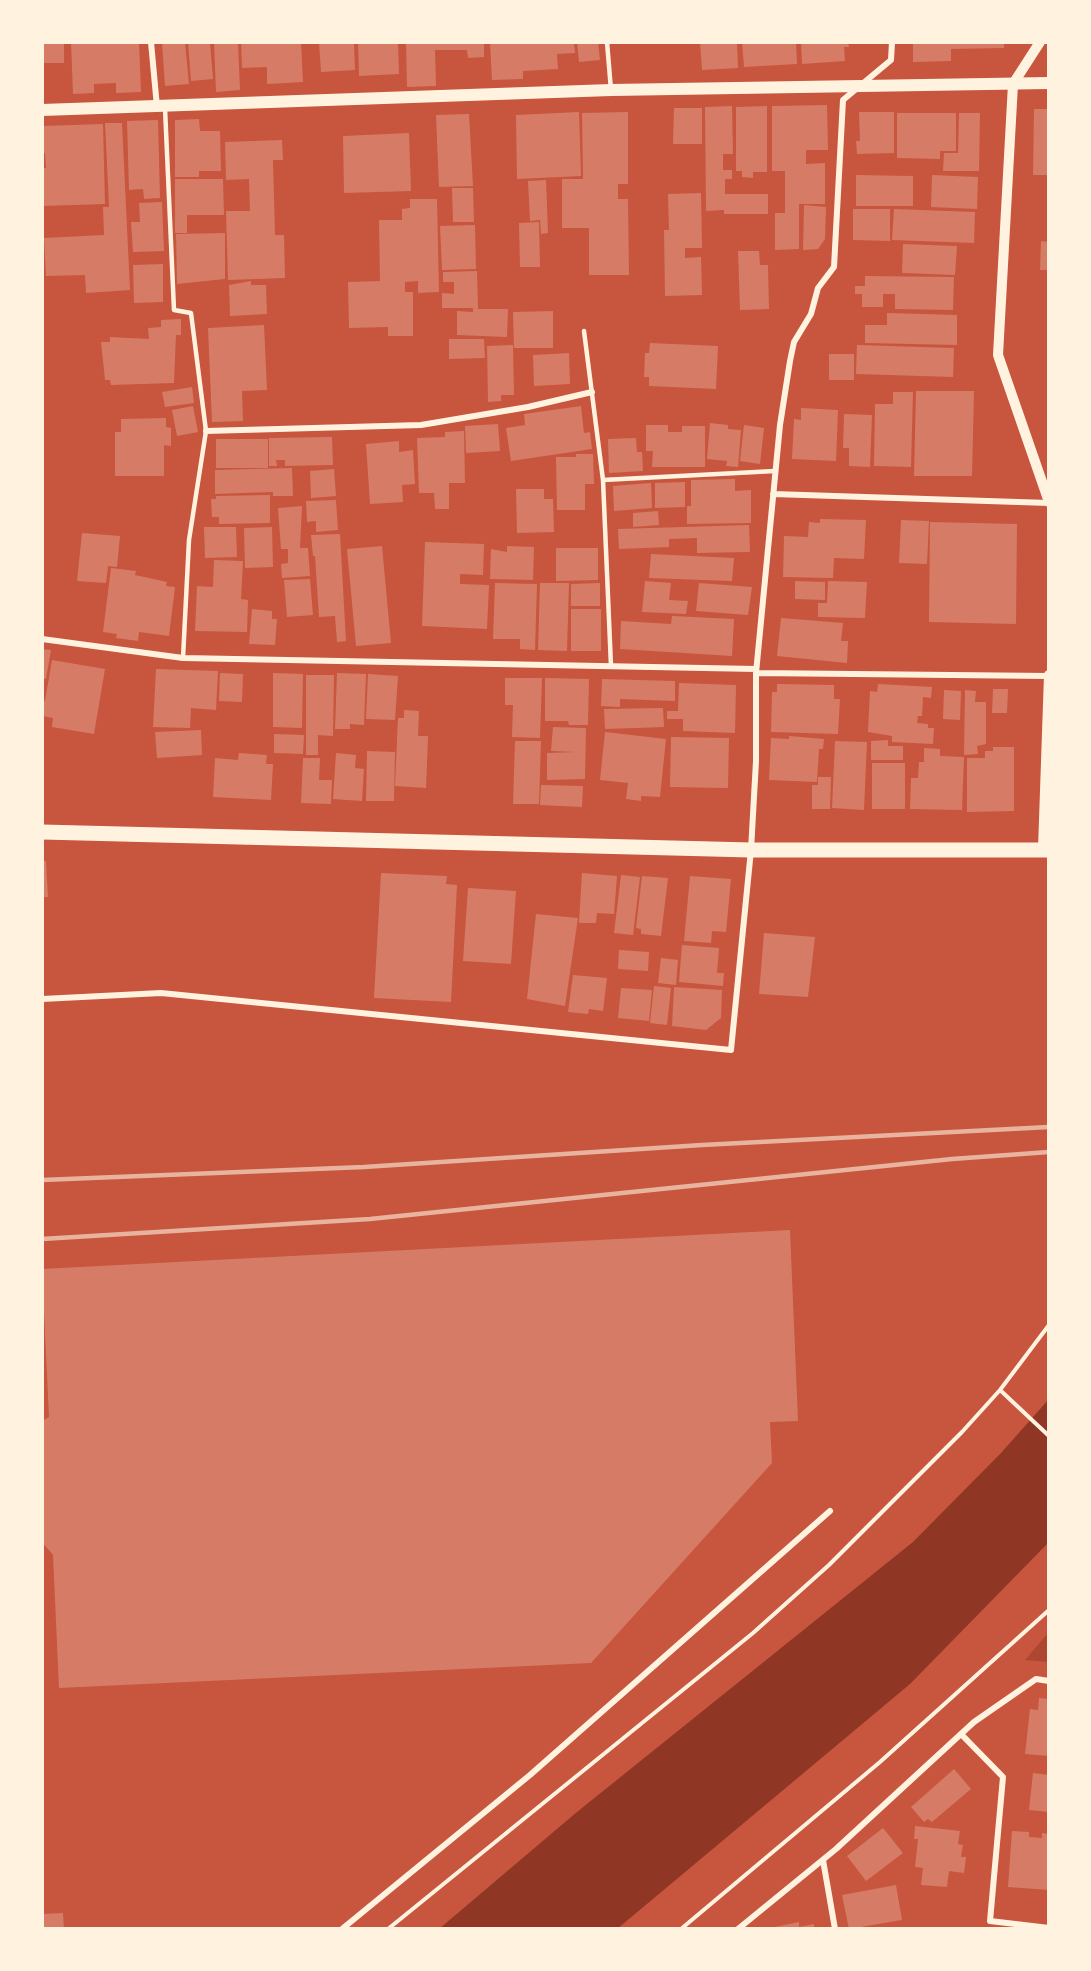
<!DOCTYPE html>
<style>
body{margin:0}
#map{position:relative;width:1091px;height:1971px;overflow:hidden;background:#c8553d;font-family:Merriweather,serif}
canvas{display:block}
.frame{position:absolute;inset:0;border:44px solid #fff3e0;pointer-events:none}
</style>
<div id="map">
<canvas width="1091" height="1971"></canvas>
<div class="frame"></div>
</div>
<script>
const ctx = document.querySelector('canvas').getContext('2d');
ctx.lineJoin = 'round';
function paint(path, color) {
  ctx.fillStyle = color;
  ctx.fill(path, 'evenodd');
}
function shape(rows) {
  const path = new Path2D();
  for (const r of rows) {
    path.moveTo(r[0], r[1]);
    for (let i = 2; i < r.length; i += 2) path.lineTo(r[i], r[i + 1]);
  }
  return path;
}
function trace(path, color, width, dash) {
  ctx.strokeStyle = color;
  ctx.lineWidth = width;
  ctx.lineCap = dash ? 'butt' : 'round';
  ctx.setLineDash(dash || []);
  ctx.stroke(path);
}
paint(shape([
 [1049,1632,1049,1662,1025,1660]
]), '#ae4732');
paint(shape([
 [1049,1399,1049,1542,910,1684,617,1929,439,1929,577,1812,913,1542,1001,1453]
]), '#8f3625');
paint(shape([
 [42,42,64,42,64,63,42,63],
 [71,42,139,42,141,92,116,93,116,83,94,84,94,93,73,94],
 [162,42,185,42,189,84,165,86],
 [188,42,210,42,213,79,191,81],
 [214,42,238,42,240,90,216,92],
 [241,42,301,42,303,82,267,84,267,67,242,68],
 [319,42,354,42,355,70,321,72],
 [358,42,398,42,399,74,359,76],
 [406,42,484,42,484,57,468,58,467,50,435,50,436,86,407,87],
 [490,42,574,42,575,53,557,54,558,69,523,71,523,79,492,80],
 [577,42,598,42,600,60,579,62],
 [700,42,737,42,738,68,702,70],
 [742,42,796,42,797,64,744,67],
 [801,42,848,42,849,47,844,47,845,61,802,64],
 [913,42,1004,42,1004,48,951,49,951,61,913,62],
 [827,105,828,150,806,150,806,164,825,163,825,204,799,204,799,249,775,250,775,213,785,213,785,171,772,171,772,106],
 [732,106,733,154,723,154,723,170,732,170,732,179,725,179,725,194,768,194,768,214,724,214,724,210,706,211,705,107],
 [767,106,767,172,753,172,753,178,742,177,742,171,736,171,736,107],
 [674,108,702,108,702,144,673,144],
 [1034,109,1049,109,1049,175,1033,175],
 [579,112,581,176,517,179,516,115],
 [628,112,628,184,618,184,618,199,628,199,629,275,589,275,589,228,562,228,562,179,583,179,582,113],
 [859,112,894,112,894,153,857,154,856,141,860,141],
 [897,113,956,113,956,151,940,151,940,159,897,158],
 [959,113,980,113,979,171,943,171,944,153,958,153],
 [469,114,473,186,439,187,436,115],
 [199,119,200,131,220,131,221,171,199,171,199,177,175,177,175,120],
 [158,120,160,198,144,199,143,189,129,190,127,121],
 [105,123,122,123,130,290,86,293,85,275,46,276,44,238,104,235,103,207,109,207],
 [103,124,105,204,42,206,42,168,46,168,45,153,42,153,42,126],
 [409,133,411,191,344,193,343,136],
 [282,140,283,160,273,160,275,235,284,235,285,278,228,280,226,211,250,211,249,179,226,180,225,142],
 [856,175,913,176,913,206,856,206],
 [932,175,978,177,977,209,931,207],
 [175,179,223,179,224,215,187,215,187,233,175,233],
 [546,180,548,233,541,234,540,220,530,221,528,181],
 [452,188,473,188,474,222,453,222],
 [701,193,702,248,685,248,685,258,701,257,702,295,665,296,664,230,669,230,668,194],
 [410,199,437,199,439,292,418,293,418,281,405,282,405,292,413,292,413,336,388,336,388,327,349,328,348,282,380,281,379,220,402,220,402,209,410,208],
 [162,202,164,251,133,252,131,222,140,222,139,203],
 [804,205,826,207,825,239,818,249,803,250],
 [853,209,890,209,890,241,853,240],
 [894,209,975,212,974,243,892,240],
 [539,222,540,267,520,267,519,223],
 [475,225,476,269,442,270,440,226],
 [225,233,225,279,177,284,176,234],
 [1041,241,1049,242,1049,270,1040,270],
 [903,244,957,246,955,275,902,273],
 [738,251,759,251,760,265,768,265,769,309,740,310],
 [163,264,163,302,134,303,133,265],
 [477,271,478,309,508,309,507,337,457,335,457,311,473,312,473,308,442,308,442,293,454,294,454,282,443,282,443,272],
 [865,276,954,277,953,310,895,309,895,294,883,294,883,307,862,307,862,294,855,294,855,286,865,286],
 [251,281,251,285,266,285,267,314,230,316,229,285],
 [553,311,553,348,514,348,513,312],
 [887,313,957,315,957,345,865,343,865,325,887,325],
 [181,319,181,335,176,335,174,383,111,385,110,380,105,380,101,342,110,342,110,337,149,339,148,328,161,327,161,320],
 [264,325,267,390,242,391,243,421,212,422,208,328],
 [449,339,484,339,485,358,449,359],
 [650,343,718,346,716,389,649,386,649,377,644,377,645,353,649,353],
 [513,345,514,395,501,395,501,401,488,402,487,346],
 [857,345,954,348,953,377,856,374],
 [569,353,570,384,534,386,533,355],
 [829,354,854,354,854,380,829,380],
 [192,387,194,403,165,407,162,392],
 [916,391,974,391,972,476,914,476],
 [893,392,913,392,911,467,874,466,875,404,893,404],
 [193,406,198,432,177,436,172,410],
 [581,406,584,433,590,432,592,449,511,461,506,428,525,425,524,414],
 [801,408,838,410,836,461,792,459,794,419,801,420],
 [844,414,872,415,870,467,849,466,849,448,843,448],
 [166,418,166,427,171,428,171,446,164,445,164,476,115,476,115,432,121,432,121,419],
 [710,423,728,425,728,429,741,430,738,467,726,466,727,461,707,459],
 [498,424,500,451,466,453,465,426],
 [646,425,668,425,668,432,682,432,682,426,705,426,705,467,652,467,653,451,646,451],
 [744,425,764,428,760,464,740,461],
 [464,431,465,483,449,483,449,509,435,509,434,493,419,493,417,438,445,437,445,432],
 [332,437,333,465,285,466,285,460,276,460,277,466,269,466,269,438],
 [636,438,637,452,642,452,643,471,609,473,608,439],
 [216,439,268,439,268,468,216,468],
 [399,441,399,452,413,450,415,484,402,485,403,502,370,504,366,444],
 [576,454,593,454,594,484,585,484,585,510,557,510,556,457,576,457],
 [292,468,293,496,273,496,273,492,215,494,215,470],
 [334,469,336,496,311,498,310,471],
 [735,479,735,491,751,490,751,523,687,524,687,506,691,506,691,480],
 [685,482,685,507,655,508,655,483],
 [651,483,652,508,614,511,613,486],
 [516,489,544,489,544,499,553,499,554,532,517,533],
 [270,495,270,523,219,524,219,517,212,517,211,499,216,499,216,496],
 [336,500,338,530,316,532,316,521,307,522,306,501],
 [302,506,300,548,308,548,310,576,282,578,281,564,288,563,288,549,281,549,278,508],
 [658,511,659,525,633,527,633,513],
 [820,519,866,520,864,559,834,558,833,578,783,577,784,536,808,537,809,522,820,523],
 [901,520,929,521,927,564,899,563],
 [930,522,1017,524,1016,624,929,622],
 [749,525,750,552,697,553,697,538,669,539,669,547,619,549,618,529],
 [204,527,236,527,237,557,205,558],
 [272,527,273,567,245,568,244,528],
 [82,533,120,536,117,567,108,566,106,583,77,581],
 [340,534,346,641,337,642,335,616,319,617,315,556,313,556,311,535],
 [425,542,484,544,483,575,460,574,460,584,489,585,487,629,422,626],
 [382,546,391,643,356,646,347,549],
 [507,546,534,547,533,580,490,579,491,549,507,552],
 [556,548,598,548,598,580,556,581],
 [651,554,734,558,732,581,649,578],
 [214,560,243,561,241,599,248,600,247,632,195,631,197,586,213,587],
 [111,568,136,571,135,575,167,582,166,586,175,587,169,636,139,632,138,641,116,638,117,634,103,632],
 [310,579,313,615,287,617,284,580],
 [645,581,671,583,669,600,688,601,686,614,642,612],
 [795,581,825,582,825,600,795,599],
 [828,581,867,582,865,618,818,617,818,603,827,603],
 [495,583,537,584,535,650,520,649,520,639,493,639],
 [540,583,569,583,567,651,538,650],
 [600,583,600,606,571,606,571,584],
 [699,583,752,587,748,615,696,611],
 [252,609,272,611,272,619,277,619,275,645,249,644],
 [571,609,601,609,601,651,571,651],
 [672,616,734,619,732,656,620,649,621,621,671,624],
 [781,618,843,623,841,641,848,641,847,663,777,656],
 [42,649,51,650,46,679,42,678],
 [52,660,105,669,94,734,52,727,53,718,42,716,42,700,45,701],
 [156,669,218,671,216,710,191,708,190,728,153,727],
 [220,673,243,674,242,702,219,701],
 [273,673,303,674,302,728,273,727],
 [337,673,366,674,364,725,350,724,350,729,335,729],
 [368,674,398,676,395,720,366,719],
 [306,675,334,675,333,736,318,735,318,755,306,755],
 [505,678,542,678,540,738,512,737,513,705,505,705],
 [545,678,589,679,588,725,569,725,568,721,545,721],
 [602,679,675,681,675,701,620,699,620,707,601,706],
 [679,683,736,685,735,733,683,731,683,719,667,719,667,711,678,711],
 [777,684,834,685,834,699,840,699,838,734,771,732,772,692,777,692],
 [878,684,932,687,931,698,923,697,922,716,918,716,917,723,928,724,928,728,934,728,933,744,892,742,892,736,868,732,870,691,877,692],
 [993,689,1008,689,1007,713,992,713],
 [944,690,961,691,960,720,943,719],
 [965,690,976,691,975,702,986,702,986,744,977,746,978,754,964,755],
 [663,708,664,727,605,729,604,709],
 [404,710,419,711,418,736,428,736,426,788,395,786,398,718,404,718],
 [553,727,586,728,585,779,547,780,547,753,577,752,551,751],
 [201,730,202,755,157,758,155,732],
 [605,732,666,739,660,797,641,796,641,801,626,799,628,783,600,780],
 [274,734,304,735,303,754,274,753],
 [789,736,824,739,823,749,819,749,817,782,769,780,771,738,789,739],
 [671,737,729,738,728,788,670,787],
 [888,740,888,746,903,746,903,760,871,760,871,741],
 [515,741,541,741,539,804,513,804],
 [835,741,867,742,864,810,832,808],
 [993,747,1014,747,1014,811,967,812,967,758,985,758,985,751,993,751],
 [924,748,940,749,940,756,964,757,962,810,910,809,911,778,918,778,919,762,924,762],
 [367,751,395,752,394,801,366,801],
 [239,753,267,755,266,764,273,764,271,800,213,797,215,758,238,760],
 [336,753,356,755,355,768,364,769,362,801,333,799],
 [303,758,320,758,319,780,332,780,331,804,301,803],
 [872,763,905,763,905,809,872,809],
 [818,777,831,777,830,809,812,809,812,785,818,785],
 [541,785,583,786,582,807,540,805],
 [42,861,46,861,48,897,42,897],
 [381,873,447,876,446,884,457,885,451,1002,374,998],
 [582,873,617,876,614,914,597,913,596,923,579,923],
 [621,875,640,877,633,935,614,933],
 [642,876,668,878,661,936,641,934,641,929,636,928],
 [690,876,731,879,726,932,712,931,711,943,684,941],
 [468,888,516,891,511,964,463,961],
 [536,914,578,918,565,1006,527,999],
 [764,933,815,937,808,997,759,994],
 [682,945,719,948,717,973,724,973,723,986,679,982],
 [619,950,649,952,648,971,618,969],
 [661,958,678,960,676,985,658,983],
 [573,975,607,978,603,1011,589,1009,588,1014,568,1012],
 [654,986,671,988,667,1025,650,1023],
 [674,987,722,990,721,1018,706,1030,672,1026],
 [621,988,652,990,649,1021,618,1018],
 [790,1230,798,1421,770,1422,772,1463,591,1663,59,1688,53,1555,42,1542,42,1421,49,1417,42,1269],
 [1039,1698,1049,1699,1049,1756,1025,1754,1030,1709,1038,1710],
 [954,1769,971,1789,932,1822,928,1819,924,1822,911,1807],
 [1033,1773,1049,1775,1049,1812,1029,1810],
 [915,1826,960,1831,958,1844,963,1845,961,1857,966,1857,964,1873,949,1871,947,1887,921,1885,923,1868,915,1867,918,1839,914,1839],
 [883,1828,903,1853,866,1881,847,1856],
 [1012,1831,1029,1832,1029,1837,1042,1838,1042,1833,1049,1834,1049,1890,1008,1887],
 [896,1885,902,1920,849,1929,842,1895],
 [63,1913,64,1929,42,1929,42,1914],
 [799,1922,799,1927,814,1924,814,1929,765,1929]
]), '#d67c66');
trace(shape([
 [1000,1390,1049,1436],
 [388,1929,753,1633,829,1565,962,1432,1000,1390,1049,1325],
 [681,1929,880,1762,1049,1610]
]), '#fff3e0', 4);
trace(shape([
 [607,42,611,90],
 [165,108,174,310,191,313,206,431,189,540,183,658],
 [584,331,603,480,611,666],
 [603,480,775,471]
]), '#fff3e0', 4.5);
trace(shape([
 [151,42,157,107],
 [206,431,421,425,528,407,592,392],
 [773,494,1049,503],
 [42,639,183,658,756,669],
 [756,673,1049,676],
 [42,999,161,993,731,1050,751,850,756,761,756,673,780,425,790,361,794,342,811,314,818,288,834,267,843,100,891,60,892,42],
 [961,1734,1003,1777,990,1921,1049,1928],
 [823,1860,835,1929],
 [342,1929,530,1775,830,1511],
 [738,1929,836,1849,974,1722,1036,1679,1049,1681]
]), '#fff3e0', 6);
trace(shape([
 [1040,42,1013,84,998,355,1049,502],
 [1043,849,1049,675]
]), '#fff3e0', 10);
trace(shape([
 [42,110,611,90,1049,83]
]), '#fff3e0', 12);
trace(shape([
 [42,832,751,850,1049,850]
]), '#fff3e0', 15);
trace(shape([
 [42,1180,364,1167,702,1145,1049,1127],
 [42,1239,370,1219,952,1159,1049,1152]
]), '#e9b49f', 4.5);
</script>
